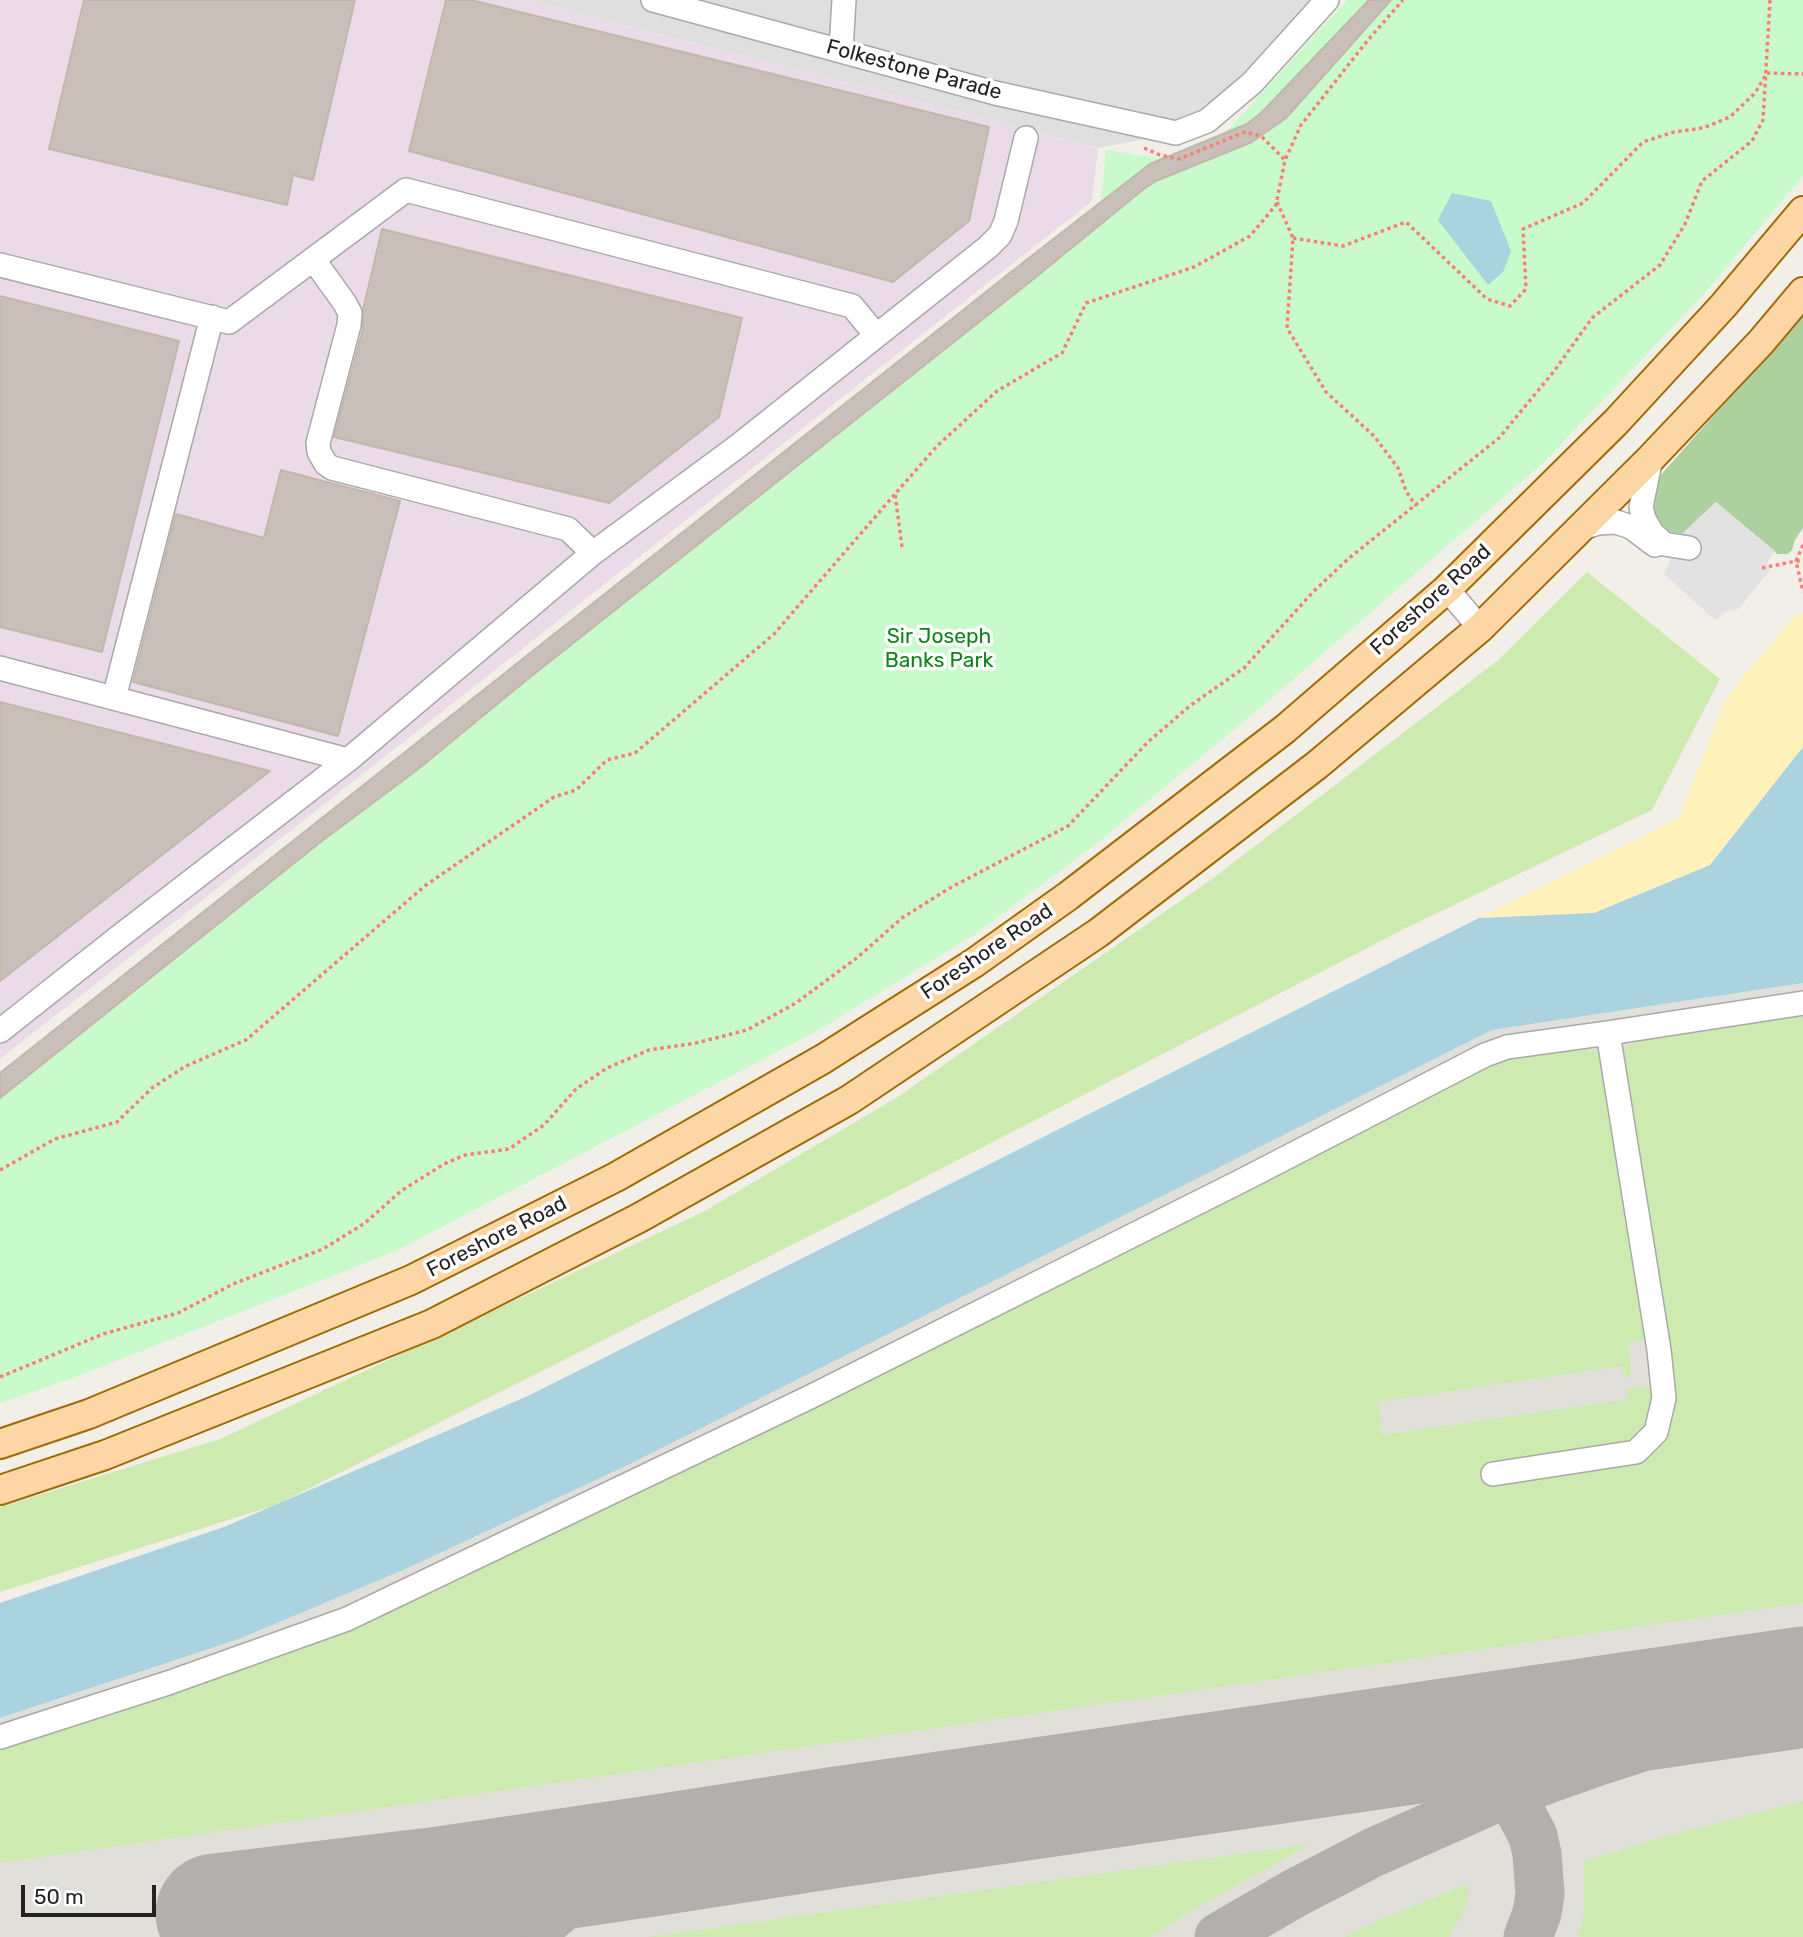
<!DOCTYPE html>
<style>
body{margin:0}
#map{position:relative;width:1803px;height:1937px;overflow:hidden;background:#f2efe9;font-family:Rubik,sans-serif}
canvas{display:block}
.scale{position:absolute;left:21px;top:1885px;width:135px;height:32px;box-sizing:border-box;border:4px solid #222;border-top:0;padding-left:9px;font-size:21px;line-height:24px;white-space:nowrap;color:#222;-webkit-text-stroke:5px #fff;paint-order:stroke}
</style>
<div id="map">
<canvas width="1803" height="1937"></canvas>
<div class="scale">50 m</div>
</div>
<script>
const ctx = document.querySelector('canvas').getContext('2d');
ctx.lineJoin = 'round';
function paint(path, color) {
  ctx.fillStyle = color;
  ctx.fill(path, 'evenodd');
}
function shape(rows) {
  const path = new Path2D();
  for (const r of rows) {
    path.moveTo(r[0], r[1]);
    for (let i = 2; i < r.length; i += 2) path.lineTo(r[i], r[i + 1]);
  }
  return path;
}
function trace(path, color, width, dash) {
  ctx.strokeStyle = color;
  ctx.lineWidth = width;
  ctx.lineCap = dash ? 'butt' : 'round';
  ctx.setLineDash(dash || []);
  ctx.stroke(path);
}
function label(font, color, halo, rows, align = 'center') {
  ctx.font = font + ' Rubik,sans-serif';
  ctx.lineWidth = 7;
  ctx.setLineDash([]);
  ctx.textBaseline = 'middle';
  ctx.strokeStyle = halo;
  ctx.fillStyle = color;
  for (const [text, x, y, turn = 0] of rows) {
    ctx.save();
    ctx.translate(x, y);
    ctx.rotate((+turn || 0) * Math.PI / 180);
    ctx.textAlign = isNaN(turn) ? turn : align;
    if (halo) ctx.strokeText(text, 0, 0);
    ctx.fillText(text, 0, 0);
    ctx.restore();
  }
}
paint(shape([
 [527,0,1328,0,1207,121,1176,133,1098,148]
]), '#e0dfdf');
paint(shape([
 [0,0,527,0,1098,148,1092,201,0,1059]
]), '#ebdbe8');
paint(shape([
 [1803,983,1803,1937,0,1937,0,1718,239,1639,408,1568,628,1465,1492,1030]
]), '#e1dfda');
paint(shape([
 [1587,572,1720,679,1652,810,1406,928,875,1203,276,1505,0,1592,0,1507,220,1439,703,1212,896,1098,1212,879,1497,661],
 [1803,1016,1803,1603,0,1863,0,1748,121,1709,316,1637,434,1590,621,1502,1473,1072,1500,1060,1582,1049,1593,1050,1604,1057,1608,1069,1646,1328,1645,1335,1642,1340,1628,1342,1632,1376,1624,1377,1622,1366,1378,1402,1382,1435,1628,1399,1627,1389,1657,1385,1658,1400,1656,1417,1650,1433,1640,1444,1625,1451,1487,1473,1489,1480,1617,1462,1633,1458,1648,1448,1661,1434,1666,1421,1668,1403,1619,1065,1620,1056,1626,1048,1636,1041],
 [1803,1801,1803,1937,1579,1937,1584,1911,1584,1861,1663,1837],
 [1310,1844,1190,1912,1150,1937,649,1937],
 [1466,1884,1469,1895,1462,1916,1448,1937,1344,1937,1377,1921]
]), '#cdebb0');
paint(shape([
 [1803,316,1803,528,1795,540,1792,550,1788,554,1777,554,1716,502,1682,534,1661,530,1654,515,1653,502,1657,479]
]), '#add19e');
paint(shape([
 [1803,612,1803,747,1710,865,1594,913,1479,918,1679,818,1725,700,1747,672,1794,617]
]), '#fff1ba');
paint(shape([
 [1347,0,1803,0,1803,176,1704,294,1544,462,1272,698,1096,844,974,935,817,1031,396,1251,73,1378,0,1403,0,1076,1101,202,1106,150,1164,159,1219,140]
]), '#c8facc');
paint(shape([
 [1716,502,1775,551,1767,563,1770,570,1738,609,1726,612,1715,620,1664,574,1682,534]
]), '#e2e2e2');
paint(shape([
 [1452,193,1491,201,1511,251,1503,272,1488,285,1438,220],
 [1803,747,1803,983,1492,1030,628,1465,408,1568,239,1639,0,1718,0,1603,224,1527,530,1395,1479,918,1594,913,1710,865]
]), '#aad3df');
trace(shape([
 [1301,1760,1408,1744,1419,1745,1449,1751,1467,1759,1486,1771,1501,1785,1515,1802,1533,1836,1537,1854,1540,1894,1537,1913,1528,1937],
 [348,1937,380,1912,402,1900,421,1892,440,1887],
 [534,1937,548,1919,590,1883,613,1871,632,1863,665,1854],
 [1219,1937,1295,1893,1374,1852,1498,1797,1596,1762,1655,1743,1718,1725,1803,1705]
]), '#b1b0ac', 49);
trace(shape([
 [216,1914,440,1887,665,1854,838,1827,1803,1687]
]), '#b1b0ac', 121);
const building = shape([
 [84,0,355,0,313,180,293,175,287,205,49,149,84,0],
 [446,0,471,0,989,127,969,221,893,282,409,151,446,0],
 [1369,0,1391,0,1286,118,1252,142,1156,181,1145,188,1036,277,529,678,417,770,318,844,0,1098,0,1073,1025,261,1150,164,1247,124,1262,112,1369,0],
 [382,229,742,318,719,417,609,503,334,437,363,329,363,310,382,229],
 [0,296,179,341,102,652,0,627,0,296],
 [281,470,400,501,338,736,133,682,176,514,264,538,281,470],
 [0,702,270,771,0,981,0,702]
]);
paint(building, '#c7bfb8');
trace(building, '#c4b6ab', 2);
const minor = shape([
 [653,0,995,93,1176,133,1207,121,1252,83,1327,0],
 [841,50,844,0],
 [313,259,344,302,350,313,349,325,318,443,319,452,326,464,332,468,568,529,593,553],
 [0,265,229,322,406,190,852,306,876,335],
 [1651,458,1641,507,1644,519,1652,533,1664,544,1689,548],
 [1579,529,1598,523,1616,522,1631,527,1655,545],
 [1447,589,1480,628],
 [0,668,348,760],
 [114,698,212,317],
 [0,1031,115,940,348,760,593,553,738,446,988,247,1000,235,1006,221,1026,138],
 [1493,1474,1636,1452,1656,1432,1664,1398,1659,1350,1608,1033],
 [0,1737,168,1683,347,1619,810,1397,1243,1180,1485,1055,1507,1047,1608,1033,1803,1003]
]);
const major = shape([
 [0,1444,89,1414,411,1280,616,1177,823,1059,974,963,1068,896,1285,729,1447,589,1616,422,1723,306,1803,211],
 [0,1490,105,1455,432,1324,639,1218,849,1100,1098,933,1317,765,1480,628,1651,458,1761,342,1803,292]
]);
trace(minor, '#a9a9a9', 26);
trace(major, '#a06b00', 32);
trace(shape([
 [1144,148,1160,155,1179,159,1245,132,1261,136,1285,160],
 [1277,202,1293,238,1287,328,1326,392,1374,436,1398,468,1406,491,1416,506],
 [1293,238,1343,246,1406,222,1487,299,1510,306,1526,289,1523,229,1583,203,1643,142,1674,132,1703,128,1730,117,1755,93,1767,73,1803,74],
 [1803,545,1796,561,1803,592],
 [902,547,895,494,937,446,997,391,1062,353,1086,303,1194,267,1250,236,1276,205,1285,160,1301,125,1368,40,1403,0],
 [1762,568,1796,561,1803,561],
 [0,1170,55,1139,117,1122,152,1088,186,1066,246,1040,426,885,554,797,576,790,607,760,635,753,774,634,895,494],
 [0,1377,103,1334,178,1313,233,1284,323,1249,365,1223,401,1191,444,1164,465,1155,509,1149,544,1125,576,1089,607,1068,649,1050,696,1043,747,1030,796,1003,858,957,902,918,948,889,1068,826,1149,741,1191,705,1244,668,1314,591,1348,559,1499,438,1555,370,1592,318,1660,265,1685,224,1702,181,1752,141,1763,120,1770,0]
]), '#fa8072', 3.5, [3.5, 3.5]);
trace(minor, '#fff', 23);
trace(major, '#fcd6a4', 28);
label('21px', '#222', '#fff', [
 ["Folkestone Parade",914,70,15],
 ["Foreshore Road",1431,600,-42],
 ["Foreshore Road",987,952,-34],
 ["Foreshore Road",497,1237,-27]
]);
label('21px', '#0c8416', '#fff', [
 ["Sir Joseph",939,637],
 ["Banks Park",939,661]
]);
</script>
